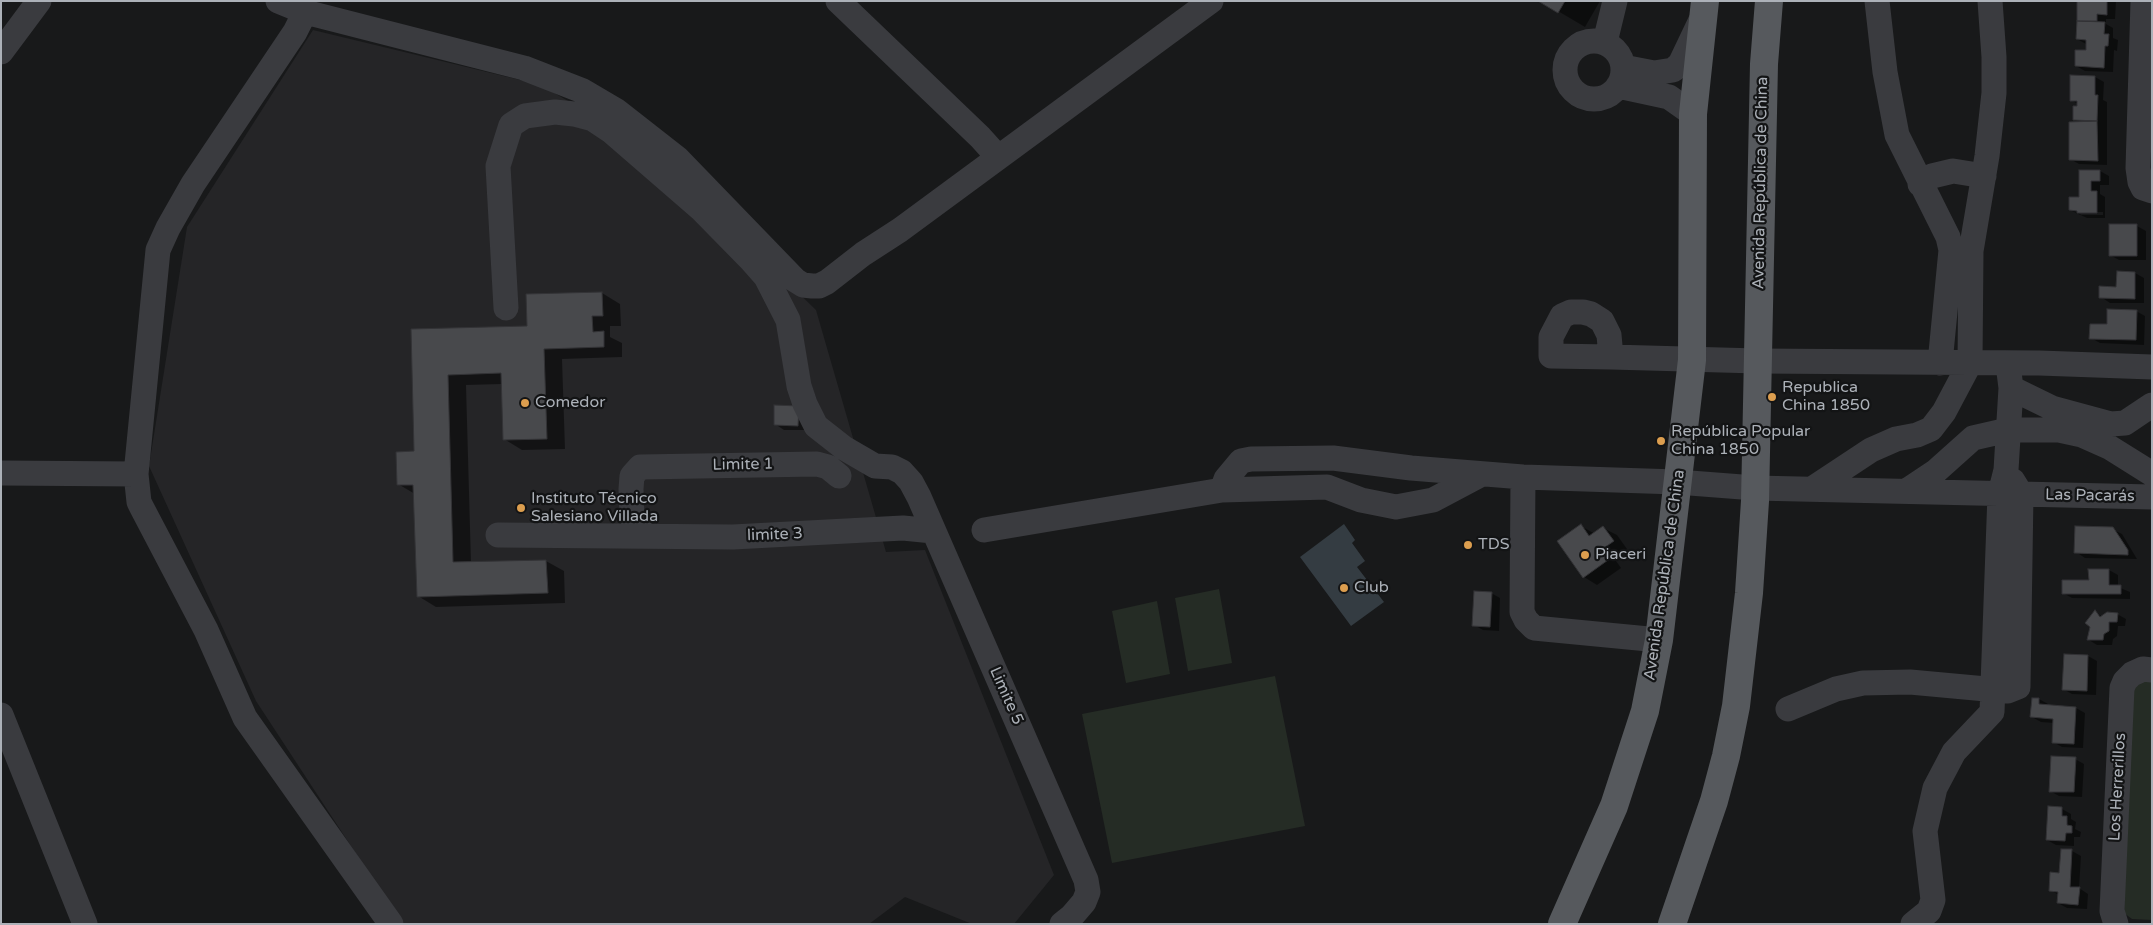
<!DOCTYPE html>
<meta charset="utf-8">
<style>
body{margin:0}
#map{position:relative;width:2153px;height:925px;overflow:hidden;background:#18191a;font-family:"Varela Round",sans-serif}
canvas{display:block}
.frame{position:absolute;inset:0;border:2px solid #acb1b8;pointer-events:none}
</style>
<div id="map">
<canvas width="2153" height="925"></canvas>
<div class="frame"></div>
</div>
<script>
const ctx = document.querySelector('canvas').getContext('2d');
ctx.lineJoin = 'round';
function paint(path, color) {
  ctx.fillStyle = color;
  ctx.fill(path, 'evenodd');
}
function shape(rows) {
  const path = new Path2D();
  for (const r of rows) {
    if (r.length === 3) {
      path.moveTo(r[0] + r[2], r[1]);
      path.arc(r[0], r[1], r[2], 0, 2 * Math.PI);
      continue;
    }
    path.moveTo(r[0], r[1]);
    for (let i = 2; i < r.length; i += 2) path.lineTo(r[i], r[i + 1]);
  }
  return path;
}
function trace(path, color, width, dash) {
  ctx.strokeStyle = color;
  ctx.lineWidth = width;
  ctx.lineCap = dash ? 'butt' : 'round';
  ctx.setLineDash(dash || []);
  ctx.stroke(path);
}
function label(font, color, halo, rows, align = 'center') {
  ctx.font = font + ' "Varela Round",sans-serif';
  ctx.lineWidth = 4.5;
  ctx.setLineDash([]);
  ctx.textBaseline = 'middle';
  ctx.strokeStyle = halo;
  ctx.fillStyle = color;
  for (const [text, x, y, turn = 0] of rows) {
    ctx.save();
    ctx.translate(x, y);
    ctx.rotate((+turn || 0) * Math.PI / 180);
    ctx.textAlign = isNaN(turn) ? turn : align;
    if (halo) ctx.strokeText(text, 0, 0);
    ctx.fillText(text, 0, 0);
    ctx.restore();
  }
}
paint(shape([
 [313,30,541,85,654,152,816,310,886,552,925,550,1054,875,1014,924,972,924,905,897,869,924,402,924,256,701,149,466,187,227]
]), '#252527');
paint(shape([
 [1219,589,1232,663,1188,671,1175,598],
 [1157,601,1170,674,1126,683,1112,611],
 [1275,676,1305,826,1112,863,1082,714],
 [2152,677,2152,920,2132,919,2124,913,2131,685]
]), '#252c25');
paint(shape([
 [1344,524,1355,540,1352,543,1365,561,1357,567,1384,602,1351,626,1300,557]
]), '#343c42');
paint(shape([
 [1541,1,1600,1,1585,27],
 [2078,1,2116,1,2115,19,2106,19,2106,24,2113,28,2113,38,2118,40,2117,51,2114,50,2113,72,2085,71,2076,66,2087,52,2086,44,2077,39],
 [2095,77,2104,82,2103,100,2107,102,2107,165,2079,164,2070,159,2080,123,2074,120,2078,104,2071,100],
 [2080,171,2100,171,2109,176,2109,185,2100,185,2100,194,2105,197,2105,218,2087,218,2070,210,2080,198],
 [2078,212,2103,212,2103,215,2081,215],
 [2111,225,2137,226,2146,231,2146,260,2119,260,2110,255],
 [2118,273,2135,273,2144,278,2144,303,2110,303,2101,297,2118,288],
 [602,293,620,304,621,326,610,326,610,337,622,343,622,357,562,359,565,449,522,450,504,439,502,384,466,385,471,563,546,561,564,571,565,603,436,607,418,596,415,494,398,484,416,453,412,330,528,327],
 [2136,311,2145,316,2144,345,2100,343,2091,338,2108,326],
 [798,407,807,430,784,430,775,424],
 [1581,526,1595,534,1603,528,1617,535,1627,549,1614,558,1621,568,1597,585,1584,577],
 [2112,529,2122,534,2137,559,2085,558,2076,552],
 [2109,570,2118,575,2118,587,2130,592,2130,599,2072,598,2063,593,2090,581],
 [1491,593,1500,598,1499,631,1483,630,1474,625],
 [2095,612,2103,617,2117,614,2126,619,2125,626,2118,626,2117,636,2113,639,2112,645,2097,645,2089,640],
 [2088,656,2097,661,2096,695,2072,694,2063,689],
 [2039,699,2048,704,2048,706,2076,708,2085,713,2083,748,2062,747,2053,742,2054,723,2041,722,2032,717],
 [2075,759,2084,764,2082,797,2059,796,2050,791],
 [2050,808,2062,809,2071,814,2071,819,2076,822,2075,829,2081,832,2080,837,2074,837,2074,846,2056,845,2047,840],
 [2062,850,2072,851,2081,856,2079,888,2088,894,2087,909,2067,908,2058,903,2059,895,2050,890,2060,874]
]), '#0007');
const building = shape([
 [1538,1,1565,1,1558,13,1538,1],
 [2077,1,2107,1,2107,15,2097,14,2097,21,2077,21,2077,1],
 [2077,21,2105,22,2104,34,2109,34,2108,46,2105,46,2104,68,2075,66,2075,50,2086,50,2086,40,2076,39,2077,21],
 [2070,75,2095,76,2095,95,2098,95,2097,121,2073,120,2073,106,2077,106,2077,101,2070,101,2070,75],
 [2097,121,2098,161,2069,160,2069,122,2097,121],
 [2079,170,2100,170,2100,181,2091,181,2091,191,2097,191,2097,213,2077,213,2077,211,2069,210,2069,197,2079,197,2079,170],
 [2109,224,2137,224,2137,256,2109,256,2109,224],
 [2117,271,2135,272,2135,299,2099,298,2099,286,2116,287,2117,271],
 [602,292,603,316,592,316,593,332,604,331,604,347,544,349,547,439,503,440,501,373,448,375,453,562,546,560,548,593,417,597,413,485,397,485,396,452,414,451,411,329,527,326,526,294,602,292],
 [2107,309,2137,310,2136,340,2089,339,2090,324,2107,324,2107,309],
 [774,405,799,406,798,426,774,425,774,405],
 [1581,524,1589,536,1603,526,1614,541,1601,550,1608,560,1583,578,1557,541,1581,524],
 [2075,526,2113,527,2128,550,2128,555,2074,553,2075,526],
 [2088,569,2109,569,2109,585,2121,585,2121,594,2062,594,2062,580,2089,580,2088,569],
 [1474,591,1492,592,1490,627,1472,626,1474,591],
 [2095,610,2100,617,2107,612,2118,613,2117,622,2109,622,2109,631,2104,634,2103,640,2087,640,2090,627,2085,623,2095,610],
 [2064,654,2088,655,2087,691,2062,690,2064,654],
 [2032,698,2039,698,2039,704,2076,707,2074,744,2052,743,2053,719,2030,717,2032,698],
 [2051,756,2076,757,2074,792,2049,792,2051,756],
 [2048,806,2062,807,2062,816,2067,816,2067,825,2072,826,2072,833,2066,833,2065,841,2046,840,2048,806],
 [2061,849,2072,849,2070,887,2080,887,2078,905,2057,903,2058,892,2049,891,2050,872,2059,873,2061,849]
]);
paint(building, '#48494c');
trace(building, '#333336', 1);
trace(shape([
 [278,1,305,12],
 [838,1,980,137,998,157],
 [1877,1,1885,72,1897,135,1948,237,1951,250,1940,363],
 [2143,1,2138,168,2140,182,2143,188,2152,191],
 [1594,70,29],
 [1605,42,1615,1],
 [1,52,39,1],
 [1623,67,1654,73,1673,70,1680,64,1700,22],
 [1618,86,1669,97,1693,114],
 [1920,184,1932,176,1953,171,1984,176],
 [506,308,498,166,511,125,525,116,555,112,574,114,593,119,611,131,701,209,751,260,766,277,788,320,799,386,805,404,816,426,844,448,875,466,892,467,902,472,911,482,919,497,1086,880,1088,892,1084,902,1072,916,1062,924],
 [1611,357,1551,356,1551,337,1562,316,1571,312,1583,312,1591,314,1602,321,1609,335,1611,357,1758,361,2039,363,2152,367],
 [2011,388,2052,408,2111,424,2125,423,2152,405],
 [1,473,136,474],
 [1523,477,1522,612,1526,620,1534,628,1659,640],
 [1812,489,1871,450,1896,439,1917,435,1931,429,1944,412,1970,363,1971,251,1987,156,1994,93,1994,57,1990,1],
 [1222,490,1226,479,1241,461,1251,459,1333,458,1411,468,1523,477,1677,482,1755,488,2152,497],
 [1908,490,1935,472,1973,438,2008,430,2059,430,2082,435,2109,447,2152,474],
 [984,530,1222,490,1327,487,1361,500,1396,507,1433,500,1482,474],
 [498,535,733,537,903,528,933,531],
 [646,535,636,528,632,517,631,489,632,476,640,467,817,464,828,467,839,476],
 [1788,709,1836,689,1863,683,1910,682,2008,691,2018,687,2021,494,2013,481],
 [1,715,85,924],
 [391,924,245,718,206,630,142,508,139,502,136,474,158,250,168,228,193,184,295,32,305,12,524,68,583,91,617,111,677,158,795,280,803,285,812,286,819,286,827,282,863,254,900,230,1211,1],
 [1913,924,1929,911,1933,900,1925,831,1935,788,1954,752,1992,712,2000,494,2006,470,2011,388,2008,364],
 [2116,924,2112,911,2122,688,2125,681,2132,674,2143,669,2152,670]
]), '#3a3b3f', 25);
trace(shape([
 [1562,924,1614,806,1645,711,1659,640,1692,360,1693,114,1705,1],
 [1672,924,1714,801,1726,756,1736,706,1749,593,1755,501,1764,64,1769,1]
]), '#56595d', 28);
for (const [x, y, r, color] of [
 [1772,397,5,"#dc9e4f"],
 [525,403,5,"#dc9e4f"],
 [1661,441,5,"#dc9e4f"],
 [521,508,5,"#dc9e4f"],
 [1468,545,5,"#dc9e4f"],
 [1585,555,5,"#dc9e4f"],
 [1344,588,5,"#dc9e4f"]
]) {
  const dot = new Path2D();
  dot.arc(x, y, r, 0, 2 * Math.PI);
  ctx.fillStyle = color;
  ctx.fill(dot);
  trace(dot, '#131415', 2);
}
label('16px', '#acb1b8', '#131415', [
 ["Avenida República de China",1761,183,-89],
 ["Limite 1",743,465,-1],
 ["Las Pacarás",2090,496,1],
 ["limite 3",775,535,-2],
 ["Avenida República de China",1665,575,-82],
 ["Limite 5",1006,696,66],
 ["Los Herrerillos",2118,787,-87]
]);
label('16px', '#acb1b8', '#131415', [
 ["Republica",1782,388],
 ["China 1850",1782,406],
 ["Comedor",535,403],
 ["República Popular",1671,432],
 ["China 1850",1671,450],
 ["Instituto Técnico",531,499],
 ["Salesiano Villada",531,517],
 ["TDS",1478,545],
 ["Piaceri",1595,555],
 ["Club",1354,588]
], 'left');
</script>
